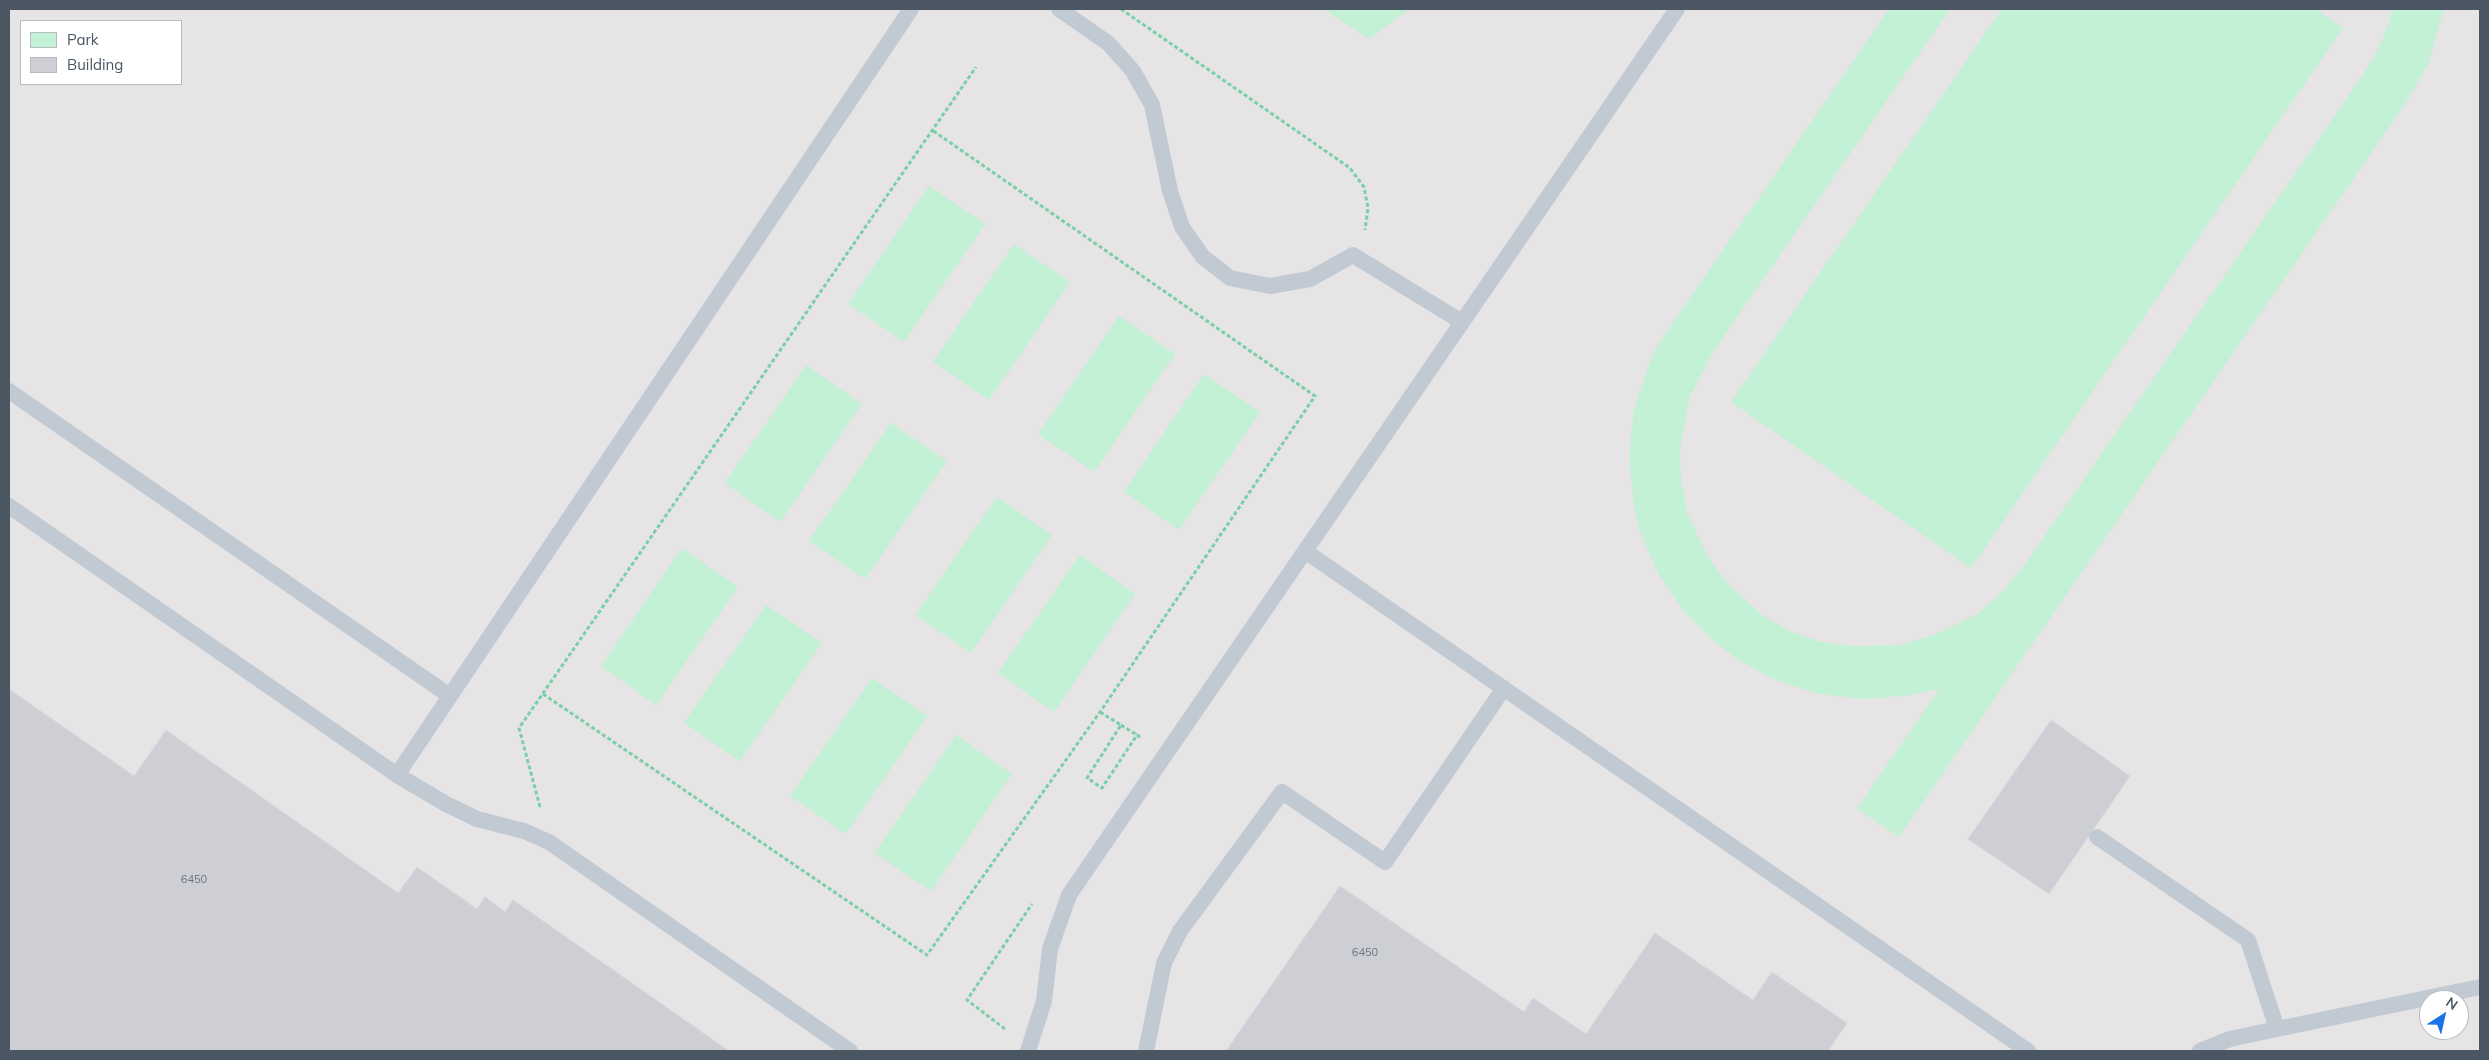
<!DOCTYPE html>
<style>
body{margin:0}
#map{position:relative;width:2489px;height:1060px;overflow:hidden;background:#f5f3f3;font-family:Mulish,sans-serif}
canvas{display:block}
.frame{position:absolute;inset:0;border:10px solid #4a5661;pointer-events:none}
.legend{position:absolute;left:20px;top:20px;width:162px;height:65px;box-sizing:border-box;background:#fff;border:1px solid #b7bbc0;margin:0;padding:6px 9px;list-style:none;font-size:15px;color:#4a5661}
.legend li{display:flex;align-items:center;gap:10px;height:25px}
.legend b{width:25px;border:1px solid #b7bbc0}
.north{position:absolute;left:2419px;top:990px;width:50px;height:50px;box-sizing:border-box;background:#fff;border:1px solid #b7bbc0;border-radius:50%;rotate:35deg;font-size:14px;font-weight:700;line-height:20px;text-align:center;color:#4a5661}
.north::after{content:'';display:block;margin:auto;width:18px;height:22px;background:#1a73e8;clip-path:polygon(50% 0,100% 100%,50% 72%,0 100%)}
</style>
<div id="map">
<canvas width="2489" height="1060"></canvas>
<div class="frame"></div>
<ul class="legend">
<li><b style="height:14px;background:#c3f1d5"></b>Park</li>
<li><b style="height:14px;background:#cdcfd5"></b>Building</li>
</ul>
<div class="north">N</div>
</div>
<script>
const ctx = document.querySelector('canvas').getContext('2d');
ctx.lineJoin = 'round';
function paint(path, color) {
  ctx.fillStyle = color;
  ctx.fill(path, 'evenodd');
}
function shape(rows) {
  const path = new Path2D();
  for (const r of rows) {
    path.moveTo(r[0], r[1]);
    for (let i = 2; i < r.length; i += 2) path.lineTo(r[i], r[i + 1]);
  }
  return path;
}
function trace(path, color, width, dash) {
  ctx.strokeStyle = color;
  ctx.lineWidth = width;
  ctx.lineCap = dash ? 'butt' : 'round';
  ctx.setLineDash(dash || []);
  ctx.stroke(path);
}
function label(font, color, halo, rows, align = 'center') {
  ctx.font = font + ' Mulish,sans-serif';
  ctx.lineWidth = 4;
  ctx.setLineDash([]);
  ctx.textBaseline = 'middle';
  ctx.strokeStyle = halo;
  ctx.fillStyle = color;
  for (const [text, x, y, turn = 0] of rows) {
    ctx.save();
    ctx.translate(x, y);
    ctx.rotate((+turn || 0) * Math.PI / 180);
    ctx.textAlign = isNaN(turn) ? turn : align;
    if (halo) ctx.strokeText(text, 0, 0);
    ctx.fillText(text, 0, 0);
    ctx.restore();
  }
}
paint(shape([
 [9,9,2480,9,2480,1051,9,1051],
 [21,21,181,21,181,84,21,84],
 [2429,1000,2459,1000,2459,1030,2429,1030]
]), '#e6e4e5');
paint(shape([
 [1324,9,1409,9,1369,39],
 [1889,9,1950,9,1713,352,1690,397,1680,448,1681,480,1687,512,1708,558,1727,583,1762,615,1792,632,1821,642,1851,646,1900,645,1934,635,1978,614,2002,592,2024,566,2363,75,2380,46,2393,9,2444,9,2428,64,2405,104,1899,837,1857,809,1939,689,1911,695,1863,699,1819,694,1773,679,1734,657,1716,643,1684,611,1658,573,1639,529,1634,505,1629,456,1634,409,1649,364,1659,343],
 [2002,9,2315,9,2343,28,1971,568,1731,402],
 [929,186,985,224,904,342,848,304],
 [1014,244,1070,282,989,400,933,362],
 [1119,316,1175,354,1094,472,1038,434],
 [806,365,862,404,780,522,725,483],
 [1204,374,1260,412,1179,530,1124,492],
 [891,423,947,461,865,579,809,541],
 [997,497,1052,535,971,653,915,615],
 [682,548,738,587,656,705,601,666],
 [1080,555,1135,594,1054,712,998,673],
 [766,605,822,643,740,761,684,723],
 [872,678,927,716,846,834,790,796],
 [956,735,1012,774,931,891,875,853]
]), '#c3f1d5');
const building = shape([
 [9,689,134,776,166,730,398,893,417,867,477,909,485,897,505,912,513,900,729,1051,9,1051,9,689],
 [2051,720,2130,776,2049,894,1968,839,2051,720],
 [1340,886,1524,1012,1533,998,1586,1034,1655,933,1753,1000,1772,972,1847,1023,1828,1051,1226,1051,1340,886]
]);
paint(building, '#cdcfd5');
trace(building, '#d7d9de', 1);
trace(shape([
 [1121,9,1350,168,1364,187,1368,208,1365,230],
 [543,694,927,955,1100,712,1315,396,932,130],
 [1100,712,1121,725,1087,778,1102,788,1137,735,1141,738],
 [1121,725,1137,735],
 [540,807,519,728,976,67],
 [1005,1029,967,1000,1032,904]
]), '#7ad0a6', 3, [4, 2.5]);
trace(shape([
 [1059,9,1108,43,1133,71,1152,105,1170,191,1182,227,1203,257,1230,278,1270,286,1310,279,1353,255,1462,322],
 [9,391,450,696],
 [9,506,397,775,446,804,477,819,524,831,549,842,850,1051],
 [1305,551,2028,1051],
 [397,775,911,9],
 [2097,837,2248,940,2277,1029],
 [1028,1051,1044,1001,1050,949,1069,895,1677,9],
 [1146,1051,1164,963,1180,931,1282,792,1385,862,1504,688],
 [2200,1051,2230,1039,2277,1029,2480,987]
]), '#c1cad2', 16);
label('11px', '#6b747e', null, [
 ["6450",194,880],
 ["6450",1365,953]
]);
</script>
